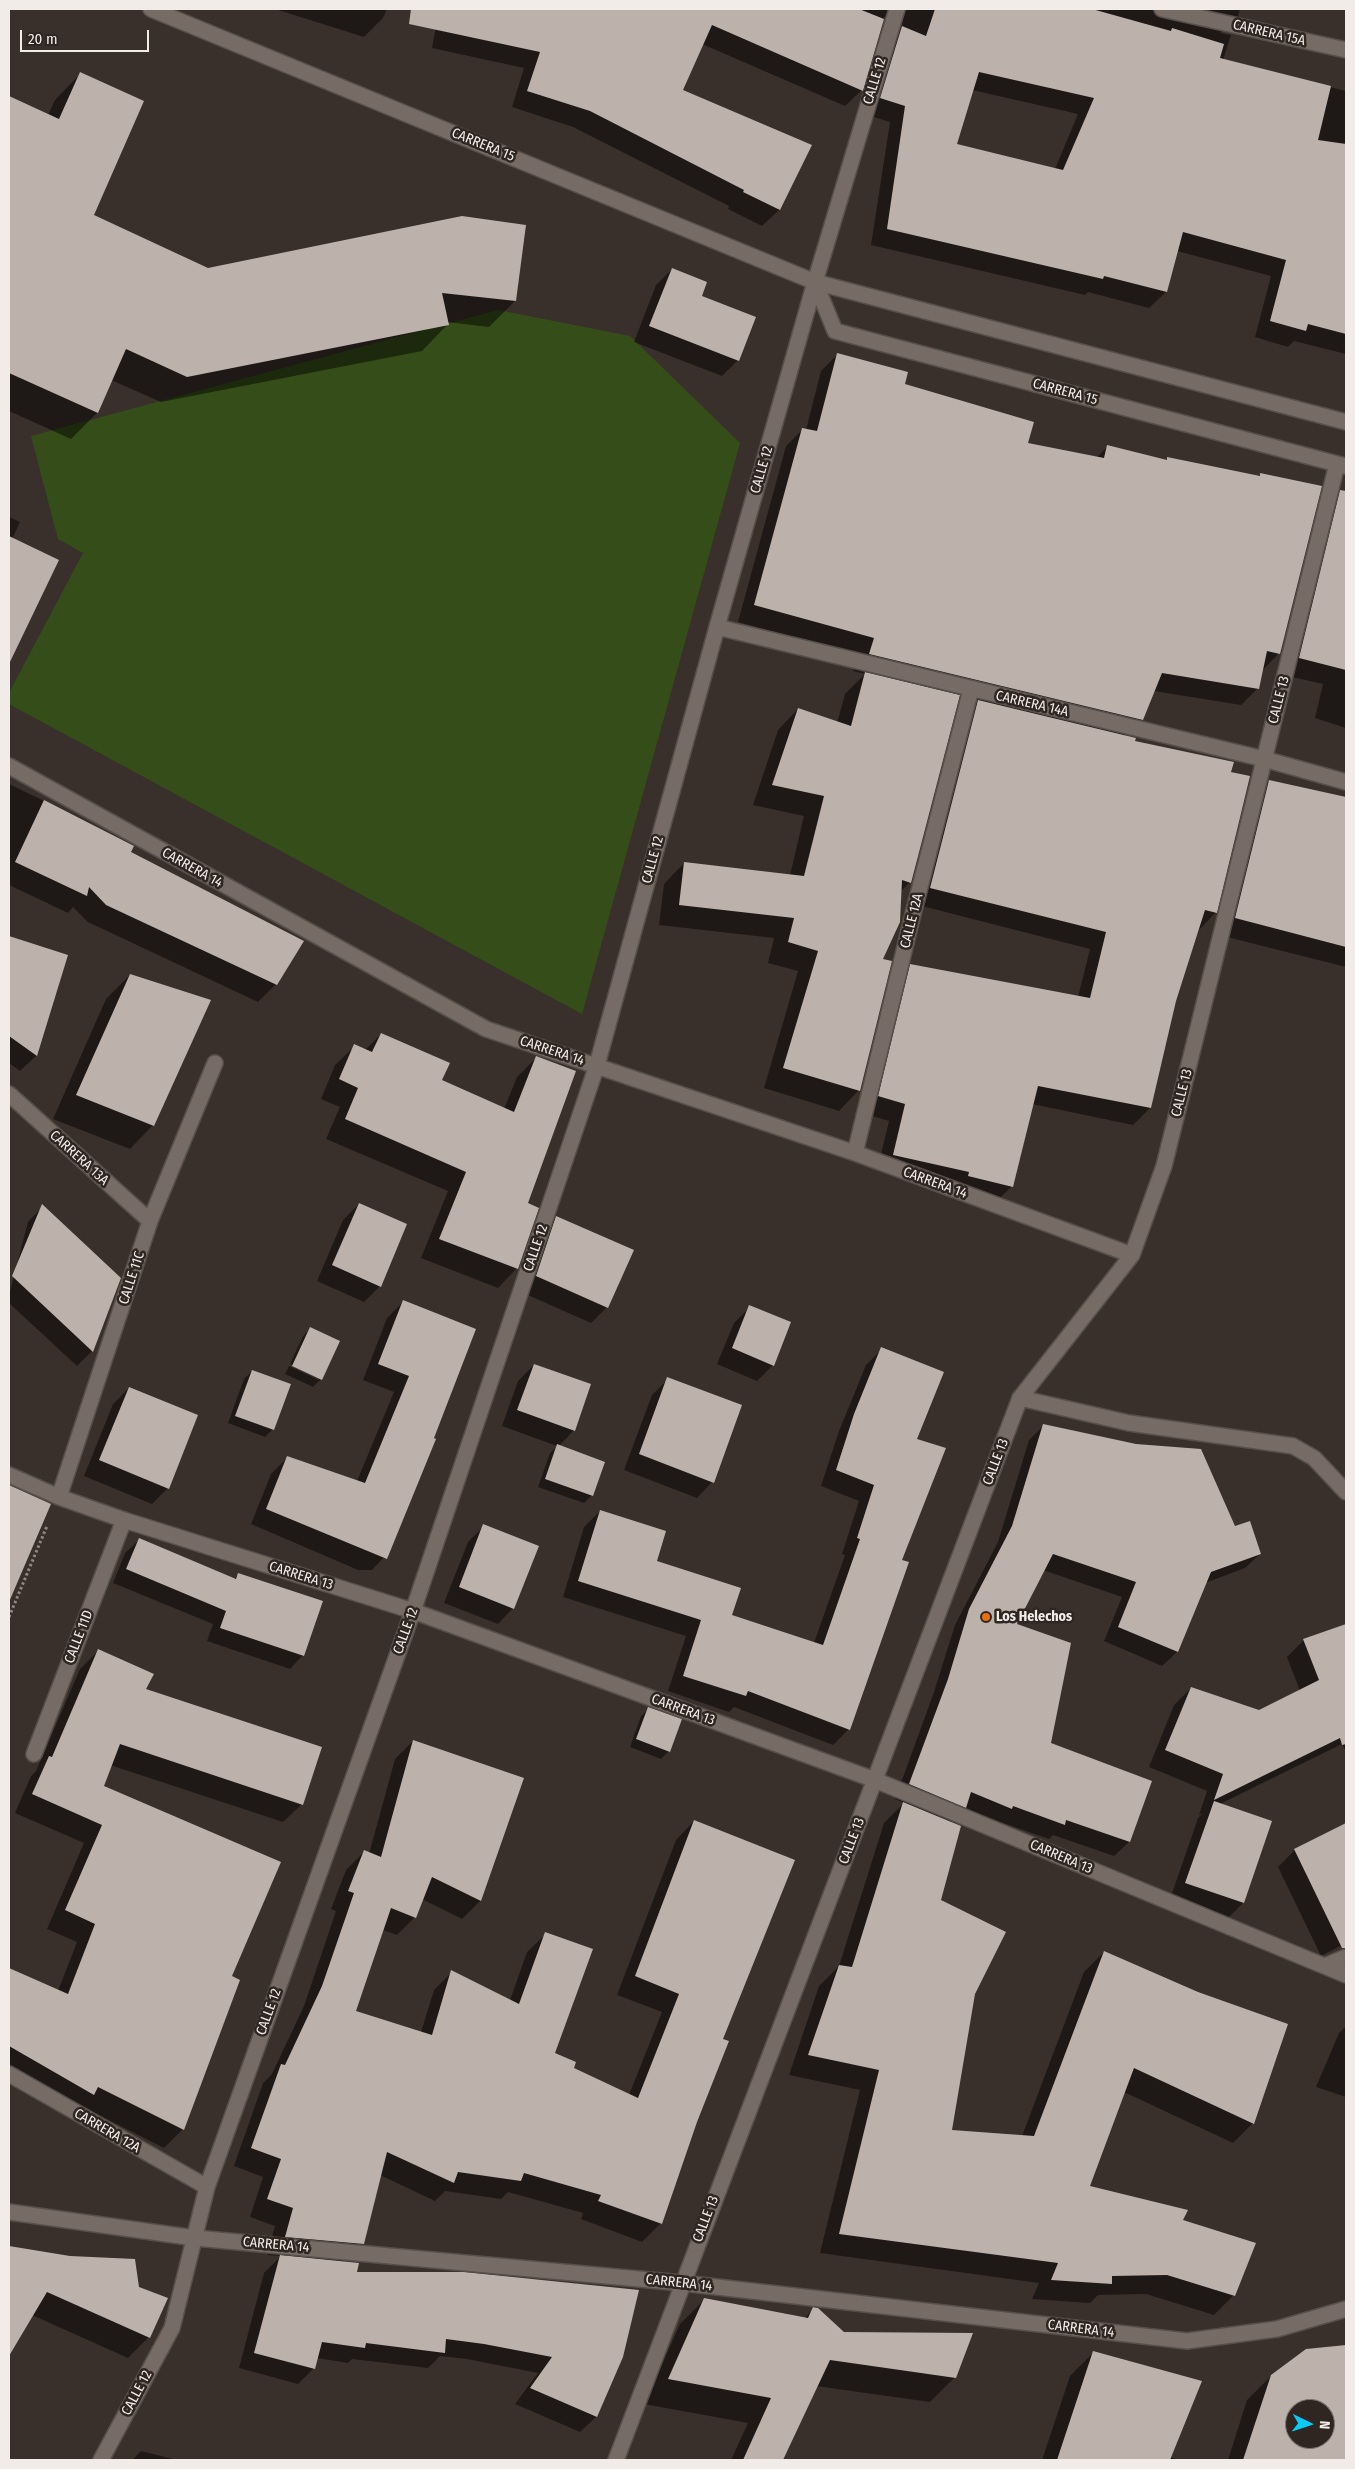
<!DOCTYPE html>
<style>
body{margin:0}
#map{position:relative;width:1355px;height:2469px;overflow:hidden;background:#39302b;font-family:"Fira Sans Condensed",sans-serif}
canvas{display:block}
.frame{position:absolute;inset:0;border:10px solid #f2ece9;pointer-events:none}
.north{position:absolute;left:1285px;top:2399px;width:50px;height:50px;box-sizing:border-box;background:#2f2622;border:1px solid #7d7572;border-radius:50%;rotate:94deg;font-size:14px;font-weight:700;line-height:20px;text-align:center;color:#f2ece9}
.north::after{content:'';display:block;margin:auto;width:18px;height:22px;background:#09cafa;clip-path:polygon(50% 0,100% 100%,50% 72%,0 100%)}
.scale{position:absolute;left:20px;top:30px;width:129px;height:22px;box-sizing:border-box;border:2px solid #f2ece9;border-top:0;padding-left:6px;font-size:15px;line-height:18px;white-space:nowrap;color:#f2ece9;-webkit-text-stroke:4px #2f2622;paint-order:stroke}
</style>
<div id="map">
<canvas width="1355" height="2469"></canvas>
<div class="frame"></div>
<div class="north">N</div>
<div class="scale">20 m</div>
</div>
<script>
const ctx = document.querySelector('canvas').getContext('2d');
ctx.lineJoin = 'round';
function paint(path, color) {
  ctx.fillStyle = color;
  ctx.fill(path, 'evenodd');
}
function shape(rows) {
  const path = new Path2D();
  for (const r of rows) {
    path.moveTo(r[0], r[1]);
    for (let i = 2; i < r.length; i += 2) path.lineTo(r[i], r[i + 1]);
  }
  return path;
}
function trace(path, color, width, dash) {
  ctx.strokeStyle = color;
  ctx.lineWidth = width;
  ctx.lineCap = dash ? 'butt' : 'round';
  ctx.setLineDash(dash || []);
  ctx.stroke(path);
}
function label(font, color, halo, rows, align = 'center') {
  ctx.font = font + ' "Fira Sans Condensed",sans-serif';
  ctx.lineWidth = 5;
  ctx.setLineDash([]);
  ctx.textBaseline = 'middle';
  ctx.strokeStyle = halo;
  ctx.fillStyle = color;
  for (const [text, x, y, turn = 0] of rows) {
    ctx.save();
    ctx.translate(x, y);
    ctx.rotate((+turn || 0) * Math.PI / 180);
    ctx.textAlign = isNaN(turn) ? turn : align;
    if (halo) ctx.strokeText(text, 0, 0);
    ctx.fillText(text, 0, 0);
    ctx.restore();
  }
}
paint(shape([
 [498,310,630,336,740,443,582,1014,9,704,9,693,83,553,58,539,31,436]
]), '#354e19');
paint(shape([
 [275,9,387,9,383,18,364,37],
 [439,9,970,9,986,14,987,9,1240,9,1238,16,1220,33,1231,35,1223,60,1346,91,1346,354,1294,341,1288,347,1255,337,1271,276,1177,251,1166,292,1149,308,1088,292,1085,295,871,245,890,122,864,114,888,19,884,17,862,90,845,106,702,44,681,90,810,145,779,210,762,226,728,209,729,206,573,127,512,107,524,68,432,48],
 [972,90,1078,114,1055,169,955,145],
 [80,74,92,216,208,269,462,218,515,301,489,327,447,322,447,325,422,351,161,402,111,380,97,413,71,439,9,411,9,97,48,115,55,100],
 [672,269,700,296,738,360,722,376,634,342,656,285],
 [838,354,1027,444,1096,458,1107,447,1166,461,1168,459,1258,477,1261,474,1279,653,1263,670,1258,688,1241,705,1154,691,1142,720,1125,736,1133,742,1249,777,1215,913,1199,930,1175,1001,1150,1108,1133,1125,1032,1104,1012,1186,995,1203,953,1189,877,1171,889,1121,862,1113,894,982,911,965,1078,997,1090,949,914,904,962,718,978,701,958,696,910,882,900,892,881,960,859,1090,839,1111,764,1088,798,971,768,963,774,938,659,925,664,884,684,863,790,875,804,816,753,805,778,730,798,709,837,723,845,694,865,674,853,671,858,655,738,622,786,446,803,429,806,430,821,371],
 [1341,491,1346,493,1346,728,1315,718,1323,684,1283,675,1324,508],
 [9,517,20,522,12,539,57,561,9,662],
 [1269,781,1346,798,1346,967,1219,935,1253,798],
 [9,784,86,821,132,846,129,852,276,984,258,1002,88,922,73,907,68,913,9,885],
 [9,937,67,956,36,1056,20,1071,9,1063],
 [130,975,153,1125,130,1149,53,1119,106,999],
 [381,1034,441,1080,504,1109,517,1077,537,1057,517,1268,498,1288,421,1258,448,1191,326,1139,340,1107,321,1099,335,1065,355,1046,365,1050],
 [359,1204,380,1286,364,1302,317,1281,343,1220],
 [43,1206,92,1351,77,1366,9,1303,9,1295,28,1222],
 [556,1217,607,1307,591,1323,521,1292,541,1233],
 [403,1302,475,1330,388,1553,372,1570,358,1570,251,1524,271,1474,287,1458,357,1481,394,1392,363,1380,387,1318],
 [750,1307,773,1365,757,1381,717,1364,734,1323],
 [311,1328,321,1379,313,1387,285,1374,289,1366,319,1380,319,1377,290,1364,303,1336],
 [882,1349,915,1440,901,1561,849,1729,833,1745,734,1707,729,1712,668,1691,686,1636,563,1597,584,1527,600,1511,655,1562,730,1616,814,1643,845,1555,842,1554,859,1501,821,1486,839,1431,866,1365],
 [534,1365,574,1430,559,1446,592,1495,584,1503,538,1487,550,1453,557,1446,502,1426,518,1381],
 [252,1371,273,1429,265,1437,228,1423,244,1379],
 [668,1379,712,1482,697,1498,624,1470,652,1395],
 [129,1388,168,1488,152,1504,84,1476,113,1404],
 [1044,1425,1235,1527,1260,1554,1245,1568,1205,1583,1177,1652,1162,1666,1104,1641,1122,1597,1043,1570,1016,1625,1049,1744,1150,1781,1129,1842,1114,1856,1053,1835,1049,1839,963,1809,950,1823,939,1900,974,1993,951,2131,1022,2136,1084,1972,1104,1952,1253,2123,1233,2143,1124,2092,1088,2186,1181,2221,1234,2295,1214,2315,1146,2294,1098,2295,1090,2303,1032,2299,1039,2283,820,2253,860,2090,789,2075,819,1986,839,1966,884,1823,904,1803,895,1799,933,1695,955,1625,998,1542,1029,1440],
 [9,1486,49,1504,9,1577],
 [484,1526,513,1608,498,1624,444,1603,468,1542],
 [139,1540,234,1579,239,1574,303,1655,290,1669,207,1641,213,1624,113,1583,125,1553],
 [1346,1625,1346,1752,1342,1744,1220,1804,1271,1822,1243,1903,1227,1919,1170,1899,1198,1818,1203,1813,1199,1815,1207,1791,1149,1767,1174,1705,1191,1688,1259,1711,1300,1691,1287,1657,1304,1640],
 [99,1650,145,1690,302,1804,283,1822,110,1765,102,1786,230,1977,183,2129,164,2148,81,2106,75,2113,9,2075,9,1971,58,1991,77,1942,47,1929,84,1843,15,1813,31,1776,36,1771,80,1669],
 [649,1709,669,1751,661,1759,630,1747,641,1716],
 [413,1741,522,1779,480,1901,462,1919,422,1899,415,1917,397,1935,383,1930,355,2012,421,2032,434,1990,452,1972,510,2000,527,1952,546,1934,553,2054,572,2068,629,2095,662,2012,617,1995,676,1840,694,1821,722,2039,661,2223,642,2242,581,2219,583,2213,508,2192,501,2199,445,2191,435,2201,380,2175,363,2244,344,2262,355,2273,622,2357,596,2417,580,2432,515,2404,538,2373,467,2359,440,2356,428,2368,352,2359,348,2363,317,2358,314,2368,298,2384,239,2368,264,2273,281,2256,267,2255,275,2226,250,2217,263,2177,234,2166,263,2083,272,2074,304,2006,336,1911,331,1909,346,1870,364,1852,369,1854,395,1759],
 [1346,1824,1346,1943,1321,1956,1278,1867,1295,1850],
 [1346,2026,1346,2097,1316,2087,1339,2033],
 [9,2247,70,2258,166,2299,149,2337,128,2358,32,2315,9,2354],
 [705,2299,804,2319,813,2309,844,2333,955,2377,930,2402,816,2386,782,2460,731,2460,748,2423,644,2404,680,2324],
 [1346,2346,1346,2460,1228,2460,1247,2400,1271,2376,1306,2351],
 [1295,2409,1325,2409,1325,2439,1295,2439],
 [1094,2352,1170,2458,1186,2460,1042,2460,1070,2376],
 [141,2451,177,2460,132,2460]
]), '#0007');
paint(shape([
 [411,9,859,9,884,19,863,91,712,25,683,90,812,145,780,210,743,192,744,190,590,111,527,91,540,52,409,24],
 [935,9,1092,9,1171,31,1172,28,1224,44,1220,58,1331,86,1318,140,1346,144,1346,334,1308,324,1306,331,1270,321,1286,260,1183,232,1167,292,1104,276,1103,279,887,229,905,106,880,98,902,26,926,36],
 [979,72,1094,98,1063,170,957,144],
 [80,72,144,101,94,215,208,268,462,216,526,225,516,301,442,293,449,325,187,377,126,349,98,413,9,373,9,96,59,119],
 [672,268,707,282,702,296,756,317,739,361,649,326],
 [837,353,908,372,905,384,1034,422,1028,443,1104,458,1107,445,1167,460,1167,457,1260,476,1260,473,1322,486,1280,654,1267,651,1259,689,1162,673,1143,720,869,654,874,638,754,605,802,428,817,431],
 [1340,490,1346,491,1346,670,1299,658],
 [9,536,59,560,9,664],
 [865,672,960,695,911,883,902,880,900,922,883,959,892,961,860,1091,783,1068,818,951,788,942,794,918,679,905,684,862,804,876,824,796,772,785,798,708,851,726],
 [978,700,1136,738,1135,741,1234,762,1231,772,1250,776,1217,913,1205,910,1176,1001,1151,1108,1038,1086,1013,1187,968,1176,969,1172,893,1155,905,1104,878,1096,910,964,1090,998,1106,932,930,888],
 [1269,780,1346,797,1346,947,1235,918],
 [44,800,134,846,131,852,304,941,277,985,106,905,89,887,87,896,15,862],
 [9,936,68,955,37,1056,9,1036],
 [130,974,211,1000,154,1126,76,1095],
 [381,1033,450,1063,442,1080,514,1112,536,1056,576,1071,528,1203,539,1208,518,1269,439,1239,466,1172,345,1119,358,1088,339,1079,354,1044,372,1052],
 [359,1203,407,1224,381,1287,332,1265],
 [42,1204,121,1278,93,1352,12,1276],
 [556,1216,634,1250,608,1308,536,1276],
 [403,1300,476,1329,434,1438,436,1439,387,1559,266,1509,287,1456,365,1483,409,1376,378,1364],
 [749,1305,791,1322,774,1366,732,1348],
 [310,1327,340,1341,322,1380,292,1366],
 [881,1347,944,1372,917,1439,946,1448,902,1560,909,1562,850,1730,748,1691,746,1696,683,1676,701,1620,578,1581,600,1510,666,1531,657,1561,741,1588,732,1615,823,1645,860,1539,857,1538,874,1485,836,1470,854,1414],
 [534,1364,591,1384,575,1431,517,1410],
 [252,1370,291,1384,274,1430,235,1416],
 [667,1377,742,1405,714,1483,639,1454],
 [129,1387,198,1415,169,1489,99,1460],
 [1043,1424,1136,1444,1201,1449,1235,1526,1250,1521,1261,1554,1211,1572,1178,1652,1118,1627,1136,1582,1053,1554,1017,1624,1071,1643,1051,1743,1152,1781,1130,1842,1066,1820,1065,1825,1013,1806,1012,1809,971,1792,966,1808,909,1784,948,1679,969,1609,1012,1526],
 [557,1444,605,1462,593,1496,545,1479],
 [9,1485,51,1504,9,1602],
 [483,1524,539,1546,514,1609,459,1587],
 [139,1538,236,1579,238,1573,323,1601,304,1656,220,1628,226,1611,126,1569],
 [1346,1624,1346,1744,1342,1745,1340,1738,1214,1800,1223,1774,1165,1750,1191,1687,1259,1710,1319,1680,1303,1639],
 [98,1649,154,1674,146,1689,322,1747,303,1805,120,1744,104,1786,281,1862,232,1976,240,1980,184,2130,98,2087,94,2095,9,2046,9,1968,68,1994,95,1924,65,1910,102,1825,32,1794,49,1756,52,1757],
 [648,1707,682,1719,670,1752,636,1739],
 [413,1740,524,1778,481,1901,432,1877,416,1918,391,1908,356,2011,432,2035,451,1970,519,2004,545,1932,593,1949,555,2053,576,2062,574,2068,638,2098,679,1994,635,1976,694,1820,795,1860,723,2039,729,2041,697,2122,662,2224,598,2201,601,2195,524,2173,521,2181,458,2172,454,2183,387,2152,364,2244,285,2237,293,2208,267,2199,281,2159,251,2148,281,2064,285,2065,322,1986,354,1893,348,1891,364,1850,381,1857],
 [1214,1801,1272,1821,1244,1903,1185,1883],
 [903,1802,961,1826,941,1900,1006,1932,975,1994,952,2130,1034,2136,1104,1951,1198,1992,1288,2024,1254,2124,1134,2068,1090,2186,1188,2210,1183,2220,1256,2243,1235,2296,1167,2275,1112,2276,1112,2284,1051,2280,1058,2263,839,2234,879,2070,808,2055,839,1965,852,1967],
 [1346,1823,1346,1948,1342,1948,1294,1849],
 [9,2246,70,2256,135,2259,139,2287,168,2298,150,2338,47,2292,9,2356],
 [280,2255,359,2263,357,2272,464,2272,639,2290,623,2357,597,2417,530,2388,552,2357,484,2344,446,2339,445,2353,366,2343,365,2348,322,2342,315,2369,254,2353],
 [704,2298,808,2318,813,2307,818,2308,844,2332,973,2333,956,2378,830,2360,783,2460,743,2460,771,2398,668,2379],
 [1346,2345,1346,2460,1243,2460,1271,2375,1306,2349],
 [1295,2409,1325,2409,1325,2439,1295,2439],
 [1093,2351,1202,2381,1170,2460,1057,2460]
]), '#bdb1ac');
const lane = shape([
 [1020,1398,1129,1423,1293,1446,1314,1458,1346,1492]
]);
const street = shape([
 [1162,9,1346,50],
 [815,282,835,331,1345,466],
 [717,627,1264,759,1346,782],
 [9,766,486,1029,855,1153,1132,1255],
 [9,1094,150,1221],
 [855,1153,912,918,971,689],
 [9,1475,59,1497,124,1520,413,1611,875,1780,1346,1975],
 [59,1497,150,1221,215,1063],
 [34,1754,124,1520],
 [1325,1966,1346,1957],
 [9,2074,207,2187],
 [101,2460,172,2328,207,2187,413,1611,597,1065,717,627,815,282,897,9],
 [616,2460,1020,1398,1132,1255,1164,1166,1337,464]
]);
const secondary = shape([
 [151,9,815,282,1346,422],
 [9,2212,195,2238,682,2283,1187,2341,1277,2329,1346,2309]
]);
trace(lane, '#574f4b', 18);
trace(street, '#574f4b', 18);
trace(secondary, '#574f4b', 18);
trace(shape([
 [9,1617,47,1526]
]), '#8f8783', 3, [2.5, 2.5]);
trace(lane, '#766b65', 15);
trace(street, '#766b65', 15);
trace(secondary, '#766b65', 15);
for (const [x, y, r, color] of [
 [986,1617,5,"#e8710a"]
]) {
  const dot = new Path2D();
  dot.arc(x, y, r, 0, 2 * Math.PI);
  ctx.fillStyle = color;
  ctx.fill(dot);
  trace(dot, '#2f2622', 2);
}
label('14px', '#f2ece9', '#2f2622', [
 ["CARRERA 15A",1269,33,13],
 ["CALLE 12",875,81,-73],
 ["CARRERA 15",483,145,22],
 ["CARRERA 15",1065,392,15],
 ["CALLE 12",762,470,-74],
 ["CALLE 13",1279,700,-76],
 ["CARRERA 14A",1032,704,13],
 ["CALLE 12",653,860,-75],
 ["CARRERA 14",192,868,29],
 ["CALLE 12A",912,921,-76],
 ["CARRERA 14",552,1051,18],
 ["CALLE 13",1182,1093,-76],
 ["CARRERA 13A",79,1158,42],
 ["CARRERA 14",935,1183,20],
 ["CALLE 12",536,1248,-71],
 ["CALLE 11C",132,1278,-72],
 ["CALLE 13",996,1462,-69],
 ["CARRERA 13",301,1576,17],
 ["CALLE 12",406,1631,-70],
 ["CALLE 11D",79,1637,-69],
 ["CARRERA 13",683,1710,20],
 ["CALLE 13",852,1841,-69],
 ["CARRERA 13",1061,1857,23],
 ["CALLE 12",269,2012,-70],
 ["CARRERA 12A",107,2131,30],
 ["CALLE 13",706,2219,-69],
 ["CARRERA 14",276,2245,5],
 ["CARRERA 14",679,2283,6],
 ["CARRERA 14",1081,2329,7],
 ["CALLE 12",137,2393,-62]
]);
label('bold 14px', '#f2ece9', '#2f2622', [
 ["Los Helechos",996,1617]
], 'left');
</script>
